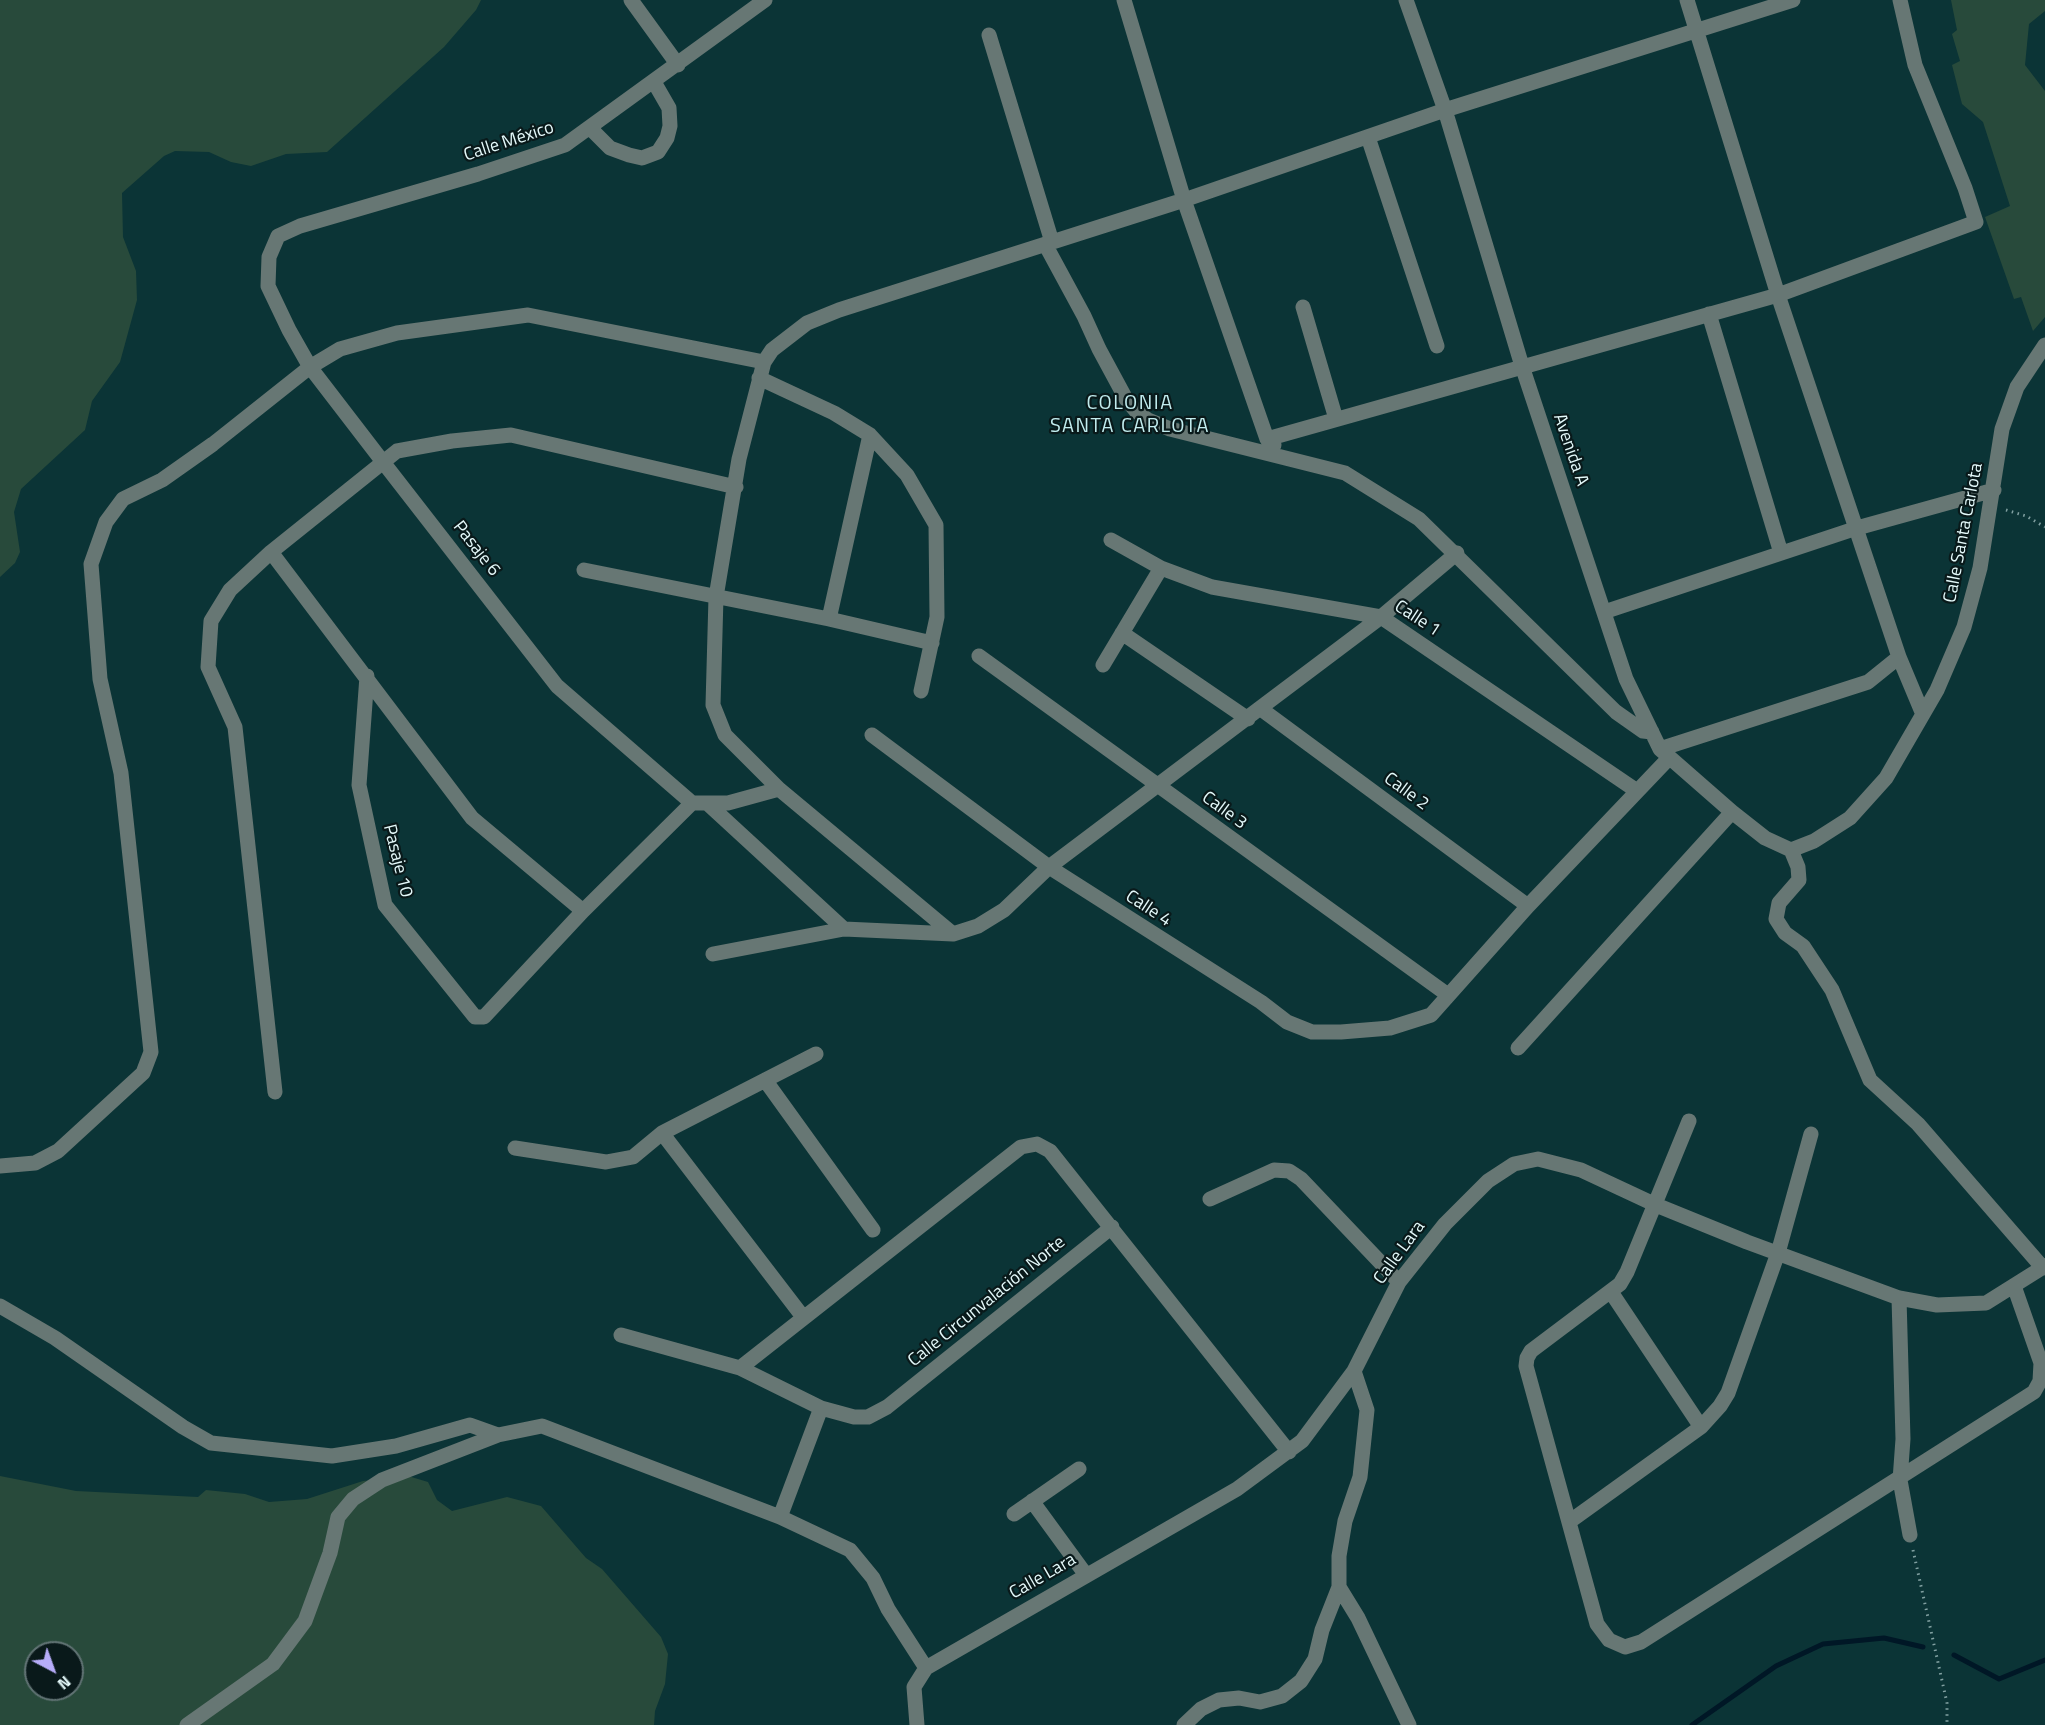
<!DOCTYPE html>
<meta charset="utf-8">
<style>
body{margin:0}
#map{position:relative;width:2045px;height:1725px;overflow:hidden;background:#0b3436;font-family:"Titillium Web",sans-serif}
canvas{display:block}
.north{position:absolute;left:24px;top:1641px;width:60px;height:60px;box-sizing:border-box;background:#09191a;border:2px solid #617374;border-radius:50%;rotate:139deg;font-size:16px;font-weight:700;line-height:24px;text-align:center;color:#e4f9fa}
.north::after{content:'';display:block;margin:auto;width:21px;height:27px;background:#b6acf8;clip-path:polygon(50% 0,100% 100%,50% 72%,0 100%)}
</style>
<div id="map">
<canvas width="2045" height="1725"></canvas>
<div class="north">N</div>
</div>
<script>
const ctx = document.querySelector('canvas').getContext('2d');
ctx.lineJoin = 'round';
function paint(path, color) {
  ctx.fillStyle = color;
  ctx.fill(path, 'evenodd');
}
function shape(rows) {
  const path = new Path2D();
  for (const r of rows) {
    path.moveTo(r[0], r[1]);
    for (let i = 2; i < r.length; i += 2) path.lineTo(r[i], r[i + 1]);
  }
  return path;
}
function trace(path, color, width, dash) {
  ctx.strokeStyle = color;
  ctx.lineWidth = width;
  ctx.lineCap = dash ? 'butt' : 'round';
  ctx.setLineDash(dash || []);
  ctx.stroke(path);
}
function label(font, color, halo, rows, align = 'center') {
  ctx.font = font + ' "Titillium Web",sans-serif';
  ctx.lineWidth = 4.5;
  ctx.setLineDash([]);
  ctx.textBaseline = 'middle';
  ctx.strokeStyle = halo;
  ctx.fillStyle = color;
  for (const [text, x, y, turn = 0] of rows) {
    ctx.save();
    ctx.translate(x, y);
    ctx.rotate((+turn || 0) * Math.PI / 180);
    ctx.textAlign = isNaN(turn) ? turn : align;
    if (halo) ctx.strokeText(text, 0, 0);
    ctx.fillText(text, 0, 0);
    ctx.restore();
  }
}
paint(shape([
 [0,0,481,0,476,10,444,47,327,152,286,154,251,166,231,162,209,152,175,151,164,156,122,193,123,237,136,271,137,300,120,362,92,401,85,430,21,489,14,512,20,552,15,563,0,577],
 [1951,0,2045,0,2045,11,2029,24,2025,65,2045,91,2045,317,2033,331,2021,297,2014,299,1985,217,2010,206,1983,122,1962,104,1952,65,1960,61,1952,34,1957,30],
 [0,1476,76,1491,198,1497,206,1490,245,1494,269,1502,307,1499,363,1481,408,1476,428,1482,437,1500,452,1511,507,1497,541,1506,586,1558,602,1569,661,1637,668,1654,665,1684,655,1711,654,1725,0,1725],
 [36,1653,72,1653,72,1689,36,1689]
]), '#284a3b');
trace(shape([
 [1954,1655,1999,1679,2045,1660],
 [1692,1725,1776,1666,1823,1644,1884,1638,1923,1647]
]), '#001726', 5);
trace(shape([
 [2006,510,2026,516,2045,527],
 [1913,1550,1947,1703,1947,1725]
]), '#81a0a1', 3, [1.5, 4.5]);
trace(shape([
 [631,0,678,65],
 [1124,0,1184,200,1267,439,1274,445],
 [1406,0,1445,110,1522,366,1626,679,1660,749,1732,812,1765,838,1791,850],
 [1687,0,1778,295,1899,657,1922,712],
 [989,35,1052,242],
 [590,128,610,148,629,155,642,158,658,152,667,138,670,126,669,108,654,82],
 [1368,137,1437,346],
 [1045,244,1084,316,1099,349,1126,399,1136,411,1148,420,1170,429,1345,473,1419,519,1616,712,1643,731,1652,732],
 [1303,307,1336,419],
 [1709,314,1781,553],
 [759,378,834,413,870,435,907,475,936,525,937,617,921,691],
 [1267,439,1778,295,1976,222,1965,188,1915,65,1900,0],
 [1111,540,1161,568,1212,587,1381,617,1637,791],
 [271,552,472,818,583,911],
 [584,570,829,619,932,643],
 [1604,612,1857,528,1994,490],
 [829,619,870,435],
 [1122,633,1248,719],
 [979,656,1448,995],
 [1103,665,1161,568],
 [367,676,359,785,385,905,475,1017,484,1017,583,911,692,803,728,803,779,789,953,934],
 [1261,709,1528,906],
 [872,735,1049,867,1261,1002,1287,1022,1312,1032,1341,1032,1390,1028,1431,1015,1528,906,1669,758],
 [1660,749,1868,682,1899,657],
 [779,789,725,735,713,705,716,597,739,459,764,362,772,350,807,323,839,310,1184,200,1445,110,1793,0],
 [692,803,557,686,383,462,310,367,289,330,268,286,269,257,278,236,300,226,478,174,565,145,765,0],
 [707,803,844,929],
 [1791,850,1814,841,1850,818,1886,778,1937,690,1964,627,1980,568,2002,429,2017,387,2045,345],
 [1791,850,1798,867,1799,880,1779,903,1776,919,1785,933,1803,946,1832,990,1870,1080,1918,1124,2043,1268],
 [713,954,844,929,953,934,978,926,1004,910,1049,867,1381,617,1457,553],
 [1518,1048,1732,812],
 [765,1080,873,1230],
 [275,1092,235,727,208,667,211,621,230,590,271,552,397,451,452,441,511,435,736,487],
 [1689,1121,1627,1272,1620,1284,1531,1351,1527,1358,1526,1366,1597,1624,1609,1640,1625,1647,1641,1642,2034,1392,2040,1381,2041,1363,2014,1286],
 [662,1133,803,1317],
 [515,1148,606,1162,633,1157,662,1133,816,1054],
 [0,1166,35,1163,58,1151,143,1073,151,1052,121,773,100,679,91,564,106,522,123,499,162,480,213,444,310,367,340,349,397,333,528,315,764,362],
 [1210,1199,1274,1170,1289,1171,1301,1179,1399,1282],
 [1611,1292,1701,1427],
 [1899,1298,1903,1439,1900,1480,1910,1535],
 [0,1306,55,1338,183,1427,211,1443,332,1456,396,1446,470,1425,498,1435],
 [621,1335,740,1368,821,1408,854,1417,868,1417,887,1407,1112,1227],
 [740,1368,1021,1147,1037,1144,1050,1151,1289,1452],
 [1032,1501,1086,1575],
 [1014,1514,1079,1469],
 [780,1517,821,1408],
 [1569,1522,1701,1427,1720,1406,1728,1393,1778,1253,1811,1134],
 [1339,1587,1358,1618,1409,1725],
 [187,1725,273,1664,305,1621,330,1553,338,1517,353,1499,382,1480,498,1435,542,1426,780,1517,850,1550,873,1578,888,1609,926,1668],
 [917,1725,914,1687,926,1668,1237,1489,1302,1441,1354,1371,1399,1282,1445,1224,1488,1181,1514,1164,1538,1159,1581,1170,1656,1205,1747,1242,1899,1298,1937,1305,1986,1303,2045,1266],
 [1184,1725,1201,1709,1219,1700,1239,1698,1260,1702,1282,1696,1301,1681,1315,1659,1322,1630,1339,1587,1339,1556,1345,1521,1360,1477,1367,1410,1354,1371]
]), '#677774', 15);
label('18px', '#e4f9fa', '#09191a', [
 ["Calle México",509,142,-18],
 ["Avenida A",1570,450,71],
 ["Calle Santa Carlota",1964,533,-79],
 ["Pasaje 6",476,549,52],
 ["Calle 1",1417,619,33],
 ["Calle 2",1406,792,36],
 ["Calle 3",1224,811,36],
 ["Pasaje 10",397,861,76],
 ["Calle 4",1148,909,33],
 ["Calle Lara",1400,1253,-54],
 ["Calle Circunvalación Norte",987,1302,-39],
 ["Calle Lara",1043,1577,-30]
]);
ctx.letterSpacing = '1.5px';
label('20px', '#c2edef', '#09191a', [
 ["COLONIA",1130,404],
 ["SANTA CARLOTA",1130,427]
]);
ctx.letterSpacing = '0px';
</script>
